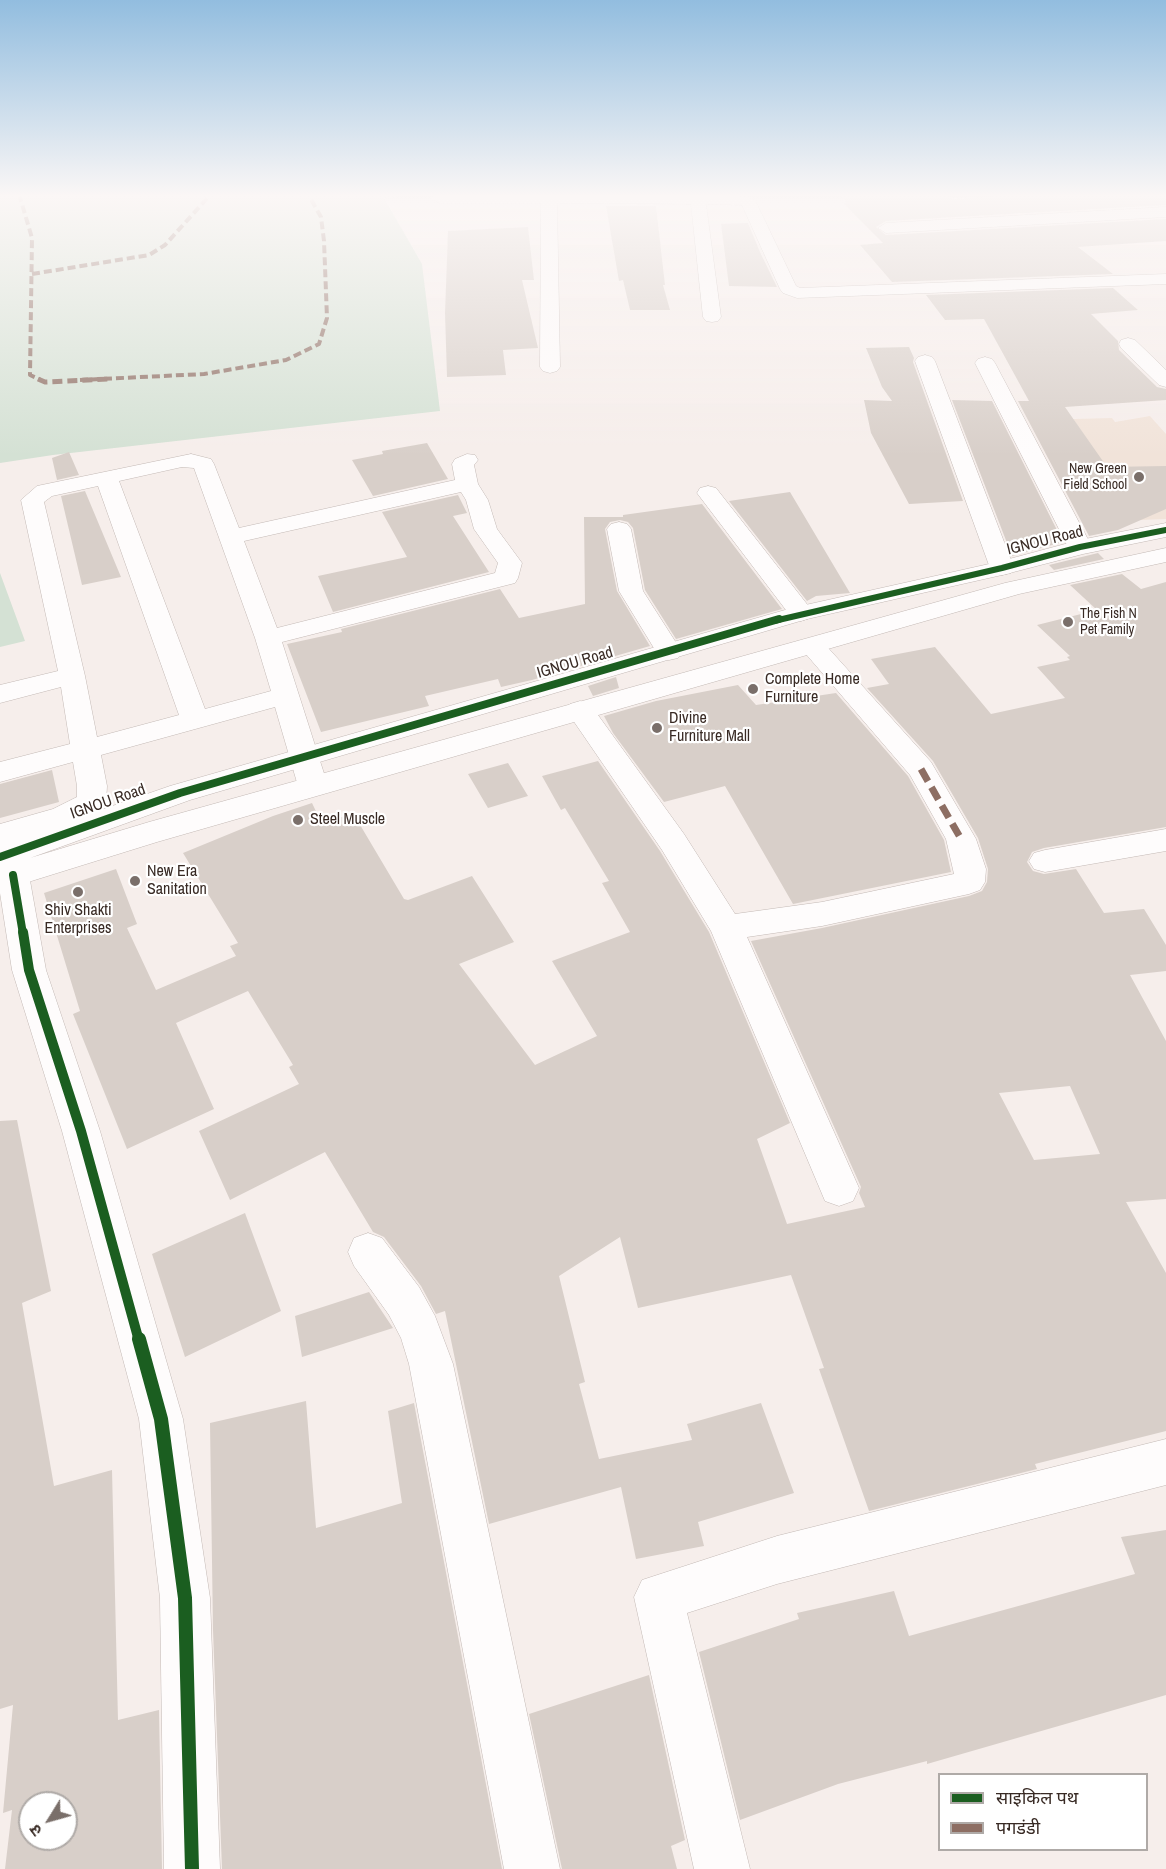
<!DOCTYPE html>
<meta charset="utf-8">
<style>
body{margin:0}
#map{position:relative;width:1166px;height:1869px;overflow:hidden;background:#f6eeeb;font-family:"Archivo Narrow","Noto Sans Devanagari",sans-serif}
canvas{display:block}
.legend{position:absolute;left:938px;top:1773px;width:210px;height:78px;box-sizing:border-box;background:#fff;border:2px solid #afaaa7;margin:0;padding:8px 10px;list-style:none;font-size:18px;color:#382a24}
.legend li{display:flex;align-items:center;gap:12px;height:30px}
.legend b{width:30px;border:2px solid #afaaa7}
.north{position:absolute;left:18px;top:1791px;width:60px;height:60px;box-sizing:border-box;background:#fff;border:2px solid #afaaa7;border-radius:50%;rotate:233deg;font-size:16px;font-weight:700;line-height:24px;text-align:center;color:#382a24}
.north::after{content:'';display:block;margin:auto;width:21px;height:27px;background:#7a6f6a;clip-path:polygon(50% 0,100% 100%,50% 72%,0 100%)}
</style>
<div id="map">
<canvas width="1166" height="1869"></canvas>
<ul class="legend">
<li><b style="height:8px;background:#1b5e20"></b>साइकिल पथ</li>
<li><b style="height:8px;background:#8d6e63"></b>पगडंडी</li>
</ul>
<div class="north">उ</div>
</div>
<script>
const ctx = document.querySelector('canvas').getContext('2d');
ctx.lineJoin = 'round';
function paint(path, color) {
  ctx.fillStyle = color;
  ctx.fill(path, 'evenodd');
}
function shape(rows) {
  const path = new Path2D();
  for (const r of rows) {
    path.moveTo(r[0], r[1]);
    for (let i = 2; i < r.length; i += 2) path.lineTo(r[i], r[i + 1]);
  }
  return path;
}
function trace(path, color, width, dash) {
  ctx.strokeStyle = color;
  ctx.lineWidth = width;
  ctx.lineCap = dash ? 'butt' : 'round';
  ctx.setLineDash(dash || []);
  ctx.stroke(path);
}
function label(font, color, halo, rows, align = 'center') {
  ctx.font = font + ' "Archivo Narrow",sans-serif';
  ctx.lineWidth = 4.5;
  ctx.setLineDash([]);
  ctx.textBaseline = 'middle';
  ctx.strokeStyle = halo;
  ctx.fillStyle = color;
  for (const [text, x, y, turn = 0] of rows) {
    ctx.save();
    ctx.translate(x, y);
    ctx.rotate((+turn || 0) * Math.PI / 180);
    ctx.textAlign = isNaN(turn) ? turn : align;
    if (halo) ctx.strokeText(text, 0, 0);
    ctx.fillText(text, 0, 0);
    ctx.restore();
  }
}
paint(shape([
 [1150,416,1166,434,1166,519,1140,520,1073,419,1112,418,1115,422]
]), '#f1e3d9');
paint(shape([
 [0,194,418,194,384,198,422,264,440,411,53,455,0,463],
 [0,573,25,641,0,647]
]), '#d4e1d4');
paint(shape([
 [840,194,946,194,951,199,1031,194,1166,194,1166,205,886,221,876,227,886,235,1166,219,1166,241,1078,247,1113,274,892,282,860,245,883,243,843,203,847,203],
 [606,206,656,206,665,285,663,285,670,310,630,310,623,280,619,281],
 [748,223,760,252,777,287,729,286,721,224],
 [528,227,534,280,522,280,538,348,503,350,506,375,447,377,445,313,448,231],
 [1113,288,1138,310,1091,314,1118,341,1119,350,1157,387,1166,389,1166,400,1065,407,1107,467,1166,466,1166,509,1118,530,1089,536,1018,401,1029,401,984,319,945,320,926,295],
 [909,347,914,358,913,362,963,501,909,504,871,433,864,400,892,401,882,387,866,348],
 [952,400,992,401,1063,542,1012,556],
 [427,443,448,479,373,496,352,460,383,454,382,451],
 [69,452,79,475,57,480,52,458],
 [85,491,121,577,82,585,61,496],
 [790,492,850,593,816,596,807,601,729,501],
 [458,495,467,513,453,516,489,572,333,612,318,576,407,557,382,512],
 [702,504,782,609,676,639,645,590,633,528,628,522,620,520,610,522,605,529,617,591,650,646,532,680,501,687,498,679,425,696,429,706,321,732,287,644,342,632,341,629,500,589,519,618,585,604,584,517,623,517,623,515],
 [1098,553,1104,559,1054,570,1049,565],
 [1122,574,1141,589,1166,582,1166,827,1044,848,1032,852,1027,862,1033,871,1044,874,1076,869,1104,913,1144,909,1166,945,1166,971,1130,975,1166,1041,1166,1199,1126,1202,1166,1273,1166,1431,1035,1464,1037,1469,869,1511,819,1369,824,1368,791,1275,638,1308,620,1237,559,1276,585,1382,579,1384,599,1459,692,1440,687,1424,761,1403,794,1493,698,1522,704,1546,636,1559,621,1487,489,1524,445,1311,436,1314,421,1286,384,1237,373,1232,325,1152,230,1200,199,1131,299,1084,289,1067,293,1065,248,991,176,1023,214,1109,127,1149,73,1014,80,1011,44,893,116,869,137,924,127,928,156,990,236,956,230,946,238,943,183,853,273,816,312,803,322,824,353,813,404,899,408,900,472,876,514,942,459,964,535,1065,597,1036,552,961,630,932,602,883,609,881,565,808,561,810,542,776,598,761,660,851,709,932,790,1123,757,1139,787,1224,865,1207,859,1193,861,1187,751,941,822,928,969,896,982,891,987,882,988,869,978,838,933,761,867,688,889,684,871,659,935,647,991,714,1065,698,1037,667,1070,660,1067,657,1070,656,1037,625,1097,610,1070,585],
 [1070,1086,1100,1154,1034,1160,999,1093],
 [616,677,619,688,593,696,588,686],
 [738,685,756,705,836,693,908,776,944,840,951,872,793,904,725,786,664,802,613,733,604,716,656,701],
 [508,763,528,796,488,808,468,774],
 [52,770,59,802,0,818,0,784],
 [17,1120,51,1291,22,1303,54,1486,112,1470,118,1720,159,1710,162,1869,5,1869,12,1810,3,1813,13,1705,0,1709,0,1121],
 [30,1803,66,1803,66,1839,30,1839],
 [245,1213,281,1311,185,1357,152,1254],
 [369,1292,393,1328,302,1357,295,1316],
 [306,1401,316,1528,402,1503,388,1411,414,1403,502,1869,222,1869,213,1630,210,1423],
 [1166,1530,1166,1695,927,1764,927,1761,838,1784,740,1820,699,1652,799,1619,797,1613,894,1591,909,1636,1135,1574,1121,1537],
 [649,1675,685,1840,671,1846,677,1869,562,1869,529,1714]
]), '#d8cfc9');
const street = shape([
 [435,194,705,194,749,197,756,202,796,286,800,288,1166,274,1166,284,797,298,783,293,780,289,742,205,706,204,721,317,718,321,712,322,706,321,703,317,691,204,557,203,560,367,557,371,550,373,543,371,540,367,541,203,439,203,431,198,435,194],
 [1166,207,1166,217,886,233,878,228,886,223,1166,207],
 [1128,338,1135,340,1166,370,1166,387,1159,385,1121,348,1119,344,1121,340,1128,338],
 [925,355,932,357,935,361,1014,568,1011,573,1002,575,993,573,990,568,915,361,918,357,925,355],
 [985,357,992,359,995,363,1092,547,1088,552,1080,554,1072,552,1068,547,975,363,978,359,985,357],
 [191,454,211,459,214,464,239,528,455,480,452,464,455,459,467,454,475,455,478,460,474,465,478,484,488,500,497,529,522,563,518,578,515,583,282,642,328,786,323,793,313,796,303,793,298,786,275,707,101,755,107,786,106,802,102,809,75,823,0,846,0,824,53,809,77,797,77,786,73,762,0,782,0,762,70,744,61,687,0,703,0,685,58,671,21,500,37,486,191,454],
 [182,467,194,468,255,638,271,691,205,709,119,481,182,467],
 [98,486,179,715,97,737,85,676,44,502,52,496,98,486],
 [461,492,466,500,474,529,498,563,495,573,277,628,244,541,461,492],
 [708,486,716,488,810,608,814,613,810,618,801,621,792,618,697,493,700,488,708,486],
 [619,522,627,524,631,529,643,591,682,652,678,658,669,660,660,658,619,591,607,529,611,524,619,522],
 [812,638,821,640,931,762,976,839,986,869,985,882,980,890,969,894,822,926,747,937,859,1188,853,1201,839,1206,825,1201,711,931,662,850,566,710,570,704,580,701,590,704,684,834,735,914,822,902,954,874,946,839,910,775,799,646,803,640,812,638],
 [1166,829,1166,851,1045,872,1034,869,1029,861,1034,853,1045,850,1166,829],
 [13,863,24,867,29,875,46,970,100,1131,183,1419,210,1598,220,1869,164,1869,160,1598,139,1419,62,1131,12,970,0,893,0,870,2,867,13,863],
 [368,1233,382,1238,419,1287,435,1316,453,1364,560,1869,504,1869,409,1364,401,1338,389,1315,354,1266,348,1252,354,1238,368,1233],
 [1166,1439,1166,1485,777,1584,687,1613,750,1869,694,1869,634,1597,642,1580,777,1536,1166,1439]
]);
const secondary = shape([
 [1166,523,1166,537,1083,554,1002,575,807,619,190,800,30,858,149,822,1005,583,1166,548,1166,562,1019,594,157,842,9,888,0,885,0,845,170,786,792,608,998,562,1080,540,1166,523]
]);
trace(street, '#c3b9b5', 1);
trace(secondary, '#c3b9b5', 1);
paint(street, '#fefcfc');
paint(secondary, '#fefcfc');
trace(shape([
 [19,194,32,238,30,375,41,380],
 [32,274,149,255,165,245,211,194],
 [80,380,204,374,286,360,319,344,327,318,324,241,321,217,308,194]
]), '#8d6e63', 4, [8, 4]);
trace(shape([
 [38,379,45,382,110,379]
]), '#8d6e63', 5, [10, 5]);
trace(shape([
 [921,769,961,839]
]), '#8d6e63', 7, [14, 7]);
trace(shape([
 [774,621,1002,568,1080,547,1166,530]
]), '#1b5e20', 6);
trace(shape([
 [0,857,180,793,779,619],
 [13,875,23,934]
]), '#1b5e20', 8);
trace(shape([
 [23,932,29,970,81,1131,139,1341]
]), '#1b5e20', 10);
trace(shape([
 [139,1339,161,1419,185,1598,192,1869]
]), '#1b5e20', 14);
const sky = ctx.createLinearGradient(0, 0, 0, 456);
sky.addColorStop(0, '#92bddf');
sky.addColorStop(0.43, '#fbf7f6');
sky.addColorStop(1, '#fbf7f600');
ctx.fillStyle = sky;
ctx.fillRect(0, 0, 1166, 456);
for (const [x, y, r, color] of [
 [1139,477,6,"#7a6f6a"],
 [1068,622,6,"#7a6f6a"],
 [753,689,6,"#7a6f6a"],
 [657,728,6,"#7a6f6a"],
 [298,820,6,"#7a6f6a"],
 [135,881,6,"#7a6f6a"],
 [78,892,6,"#7a6f6a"]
]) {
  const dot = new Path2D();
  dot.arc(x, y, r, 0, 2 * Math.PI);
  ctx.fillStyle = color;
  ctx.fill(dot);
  trace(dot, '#fff', 2);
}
label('14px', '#382a24', '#fff', [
 ["New Green",1127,469],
 ["Field School",1127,485],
 ["The Fish N",1080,614,"left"],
 ["Pet Family",1080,630,"left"]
], 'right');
label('16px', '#382a24', '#fff', [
 ["IGNOU Road",1045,541,-14],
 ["IGNOU Road",575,663,-16],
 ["IGNOU Road",108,802,-19]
]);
label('16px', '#382a24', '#fff', [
 ["Complete Home",765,680],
 ["Furniture",765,698],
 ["Divine",669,719],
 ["Furniture Mall",669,737],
 ["Steel Muscle",310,820],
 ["New Era",147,872],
 ["Sanitation",147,890],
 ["Shiv Shakti",78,911,"center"],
 ["Enterprises",78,929,"center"]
], 'left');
</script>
